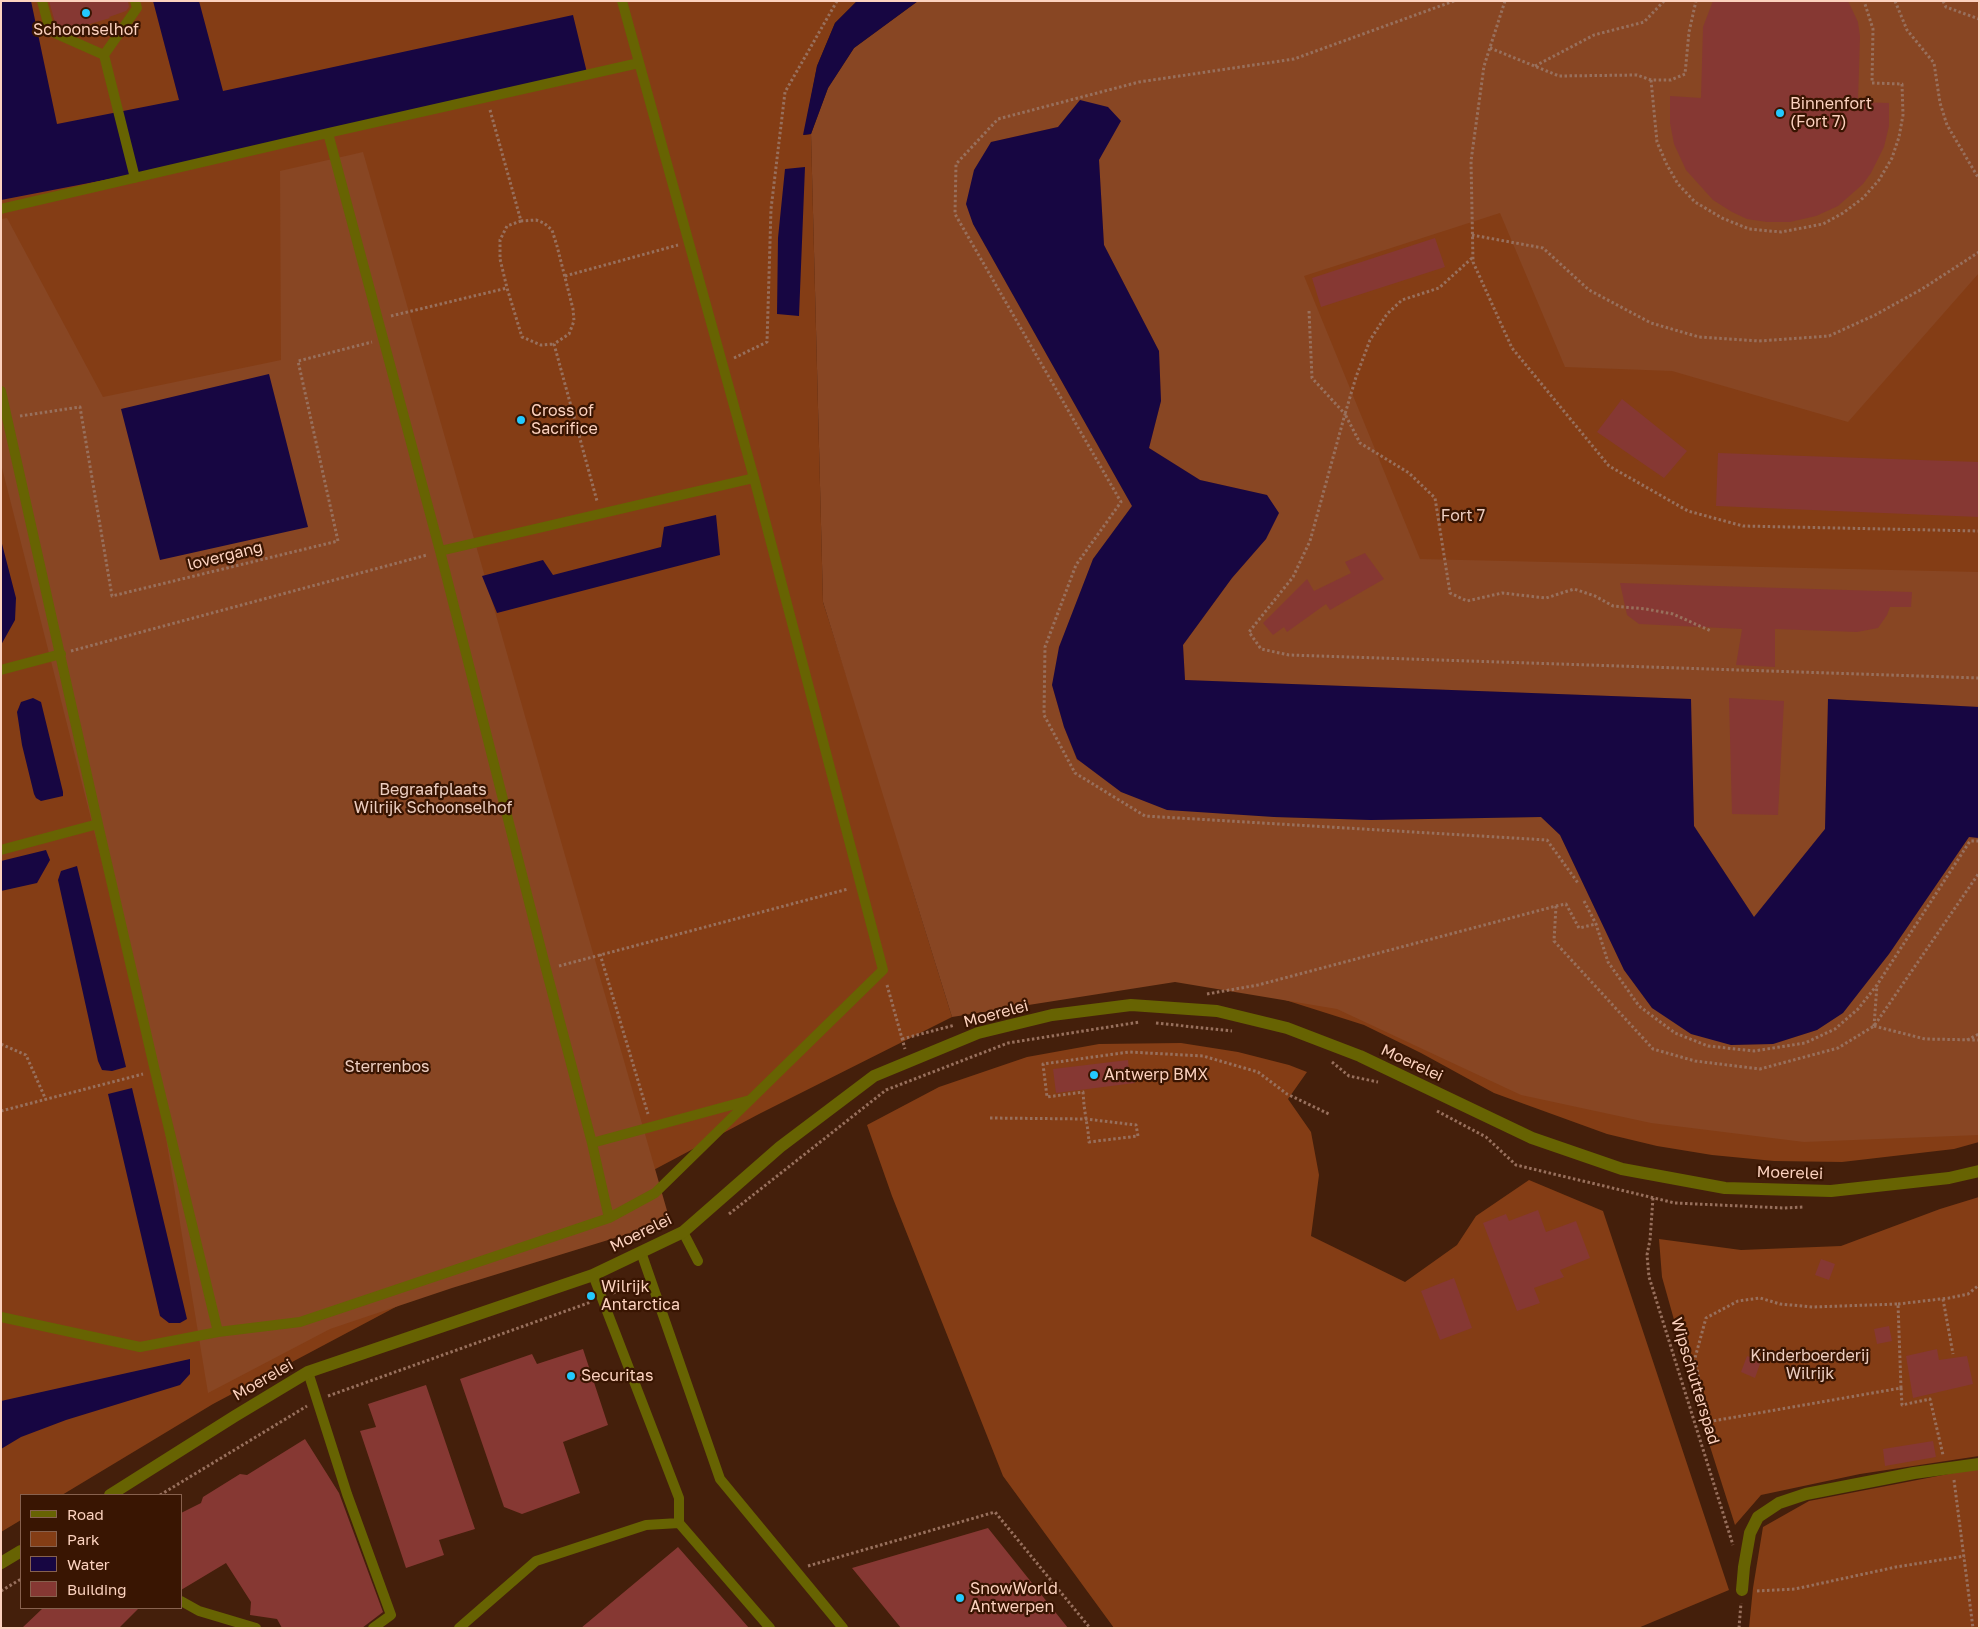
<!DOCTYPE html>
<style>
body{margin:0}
#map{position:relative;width:1980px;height:1629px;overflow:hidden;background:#441f0b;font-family:"Golos Text",sans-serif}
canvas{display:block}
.frame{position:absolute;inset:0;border:2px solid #fcd2bf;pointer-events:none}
.legend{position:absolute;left:20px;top:1494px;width:162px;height:115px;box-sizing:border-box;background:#391502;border:1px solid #87614e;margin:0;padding:6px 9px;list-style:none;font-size:15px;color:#fcd2bf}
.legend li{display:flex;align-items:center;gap:10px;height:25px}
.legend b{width:25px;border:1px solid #87614e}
</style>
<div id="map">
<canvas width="1980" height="1629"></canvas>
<div class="frame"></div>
<ul class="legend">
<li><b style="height:6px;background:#676302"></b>Road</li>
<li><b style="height:14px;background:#843d15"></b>Park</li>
<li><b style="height:14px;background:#170642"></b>Water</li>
<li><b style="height:14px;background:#863833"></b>Building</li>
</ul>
</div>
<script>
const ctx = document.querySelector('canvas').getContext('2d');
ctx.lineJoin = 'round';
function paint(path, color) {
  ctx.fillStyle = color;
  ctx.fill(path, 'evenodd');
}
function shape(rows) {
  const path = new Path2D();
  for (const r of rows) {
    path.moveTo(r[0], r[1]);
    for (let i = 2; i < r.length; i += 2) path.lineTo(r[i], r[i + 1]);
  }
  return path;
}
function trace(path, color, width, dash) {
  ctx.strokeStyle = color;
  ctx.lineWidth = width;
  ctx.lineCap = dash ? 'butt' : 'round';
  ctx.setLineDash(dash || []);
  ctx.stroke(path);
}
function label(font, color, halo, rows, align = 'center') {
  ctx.font = font + ' "Golos Text",sans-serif';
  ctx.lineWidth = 4.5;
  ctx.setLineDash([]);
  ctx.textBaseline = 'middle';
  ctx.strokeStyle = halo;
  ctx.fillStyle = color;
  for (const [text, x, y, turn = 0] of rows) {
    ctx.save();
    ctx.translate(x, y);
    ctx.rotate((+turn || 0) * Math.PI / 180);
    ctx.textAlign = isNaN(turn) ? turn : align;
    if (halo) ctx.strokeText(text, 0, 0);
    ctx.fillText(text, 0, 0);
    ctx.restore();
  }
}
paint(shape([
 [1,1,857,1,835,23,817,66,804,135,811,134,823,602,846,674,990,1,1979,1,1979,1142,1954,1149,1842,1162,1774,1161,1712,1155,1657,1146,1607,1134,1494,1093,1421,1053,1364,1025,910,881,952,1017,759,1114,213,1404,62,1495,21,1495,21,1520,1,1532],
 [1181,1043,1238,1052,1289,1065,1307,1072,1288,1099,1311,1132,1319,1175,1311,1236,1405,1282,1457,1245,1476,1216,1529,1180,1603,1211,1729,1590,1638,1628,1114,1628,1003,1476,892,1196,867,1125,939,1087,1027,1057,1099,1044],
 [1979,1197,1979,1456,1860,1474,1761,1495,1735,1525,1707,1437,1662,1277,1659,1239,1741,1250,1841,1246,1940,1209],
 [1979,1468,1979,1628,1749,1628,1753,1588,1763,1527,1809,1501]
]), '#843d15');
paint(shape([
 [918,1,1974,1,1979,3,1979,273,1848,422,1672,371,1565,367,1500,213,1304,276,1420,559,1979,572,1979,707,1828,699,1825,829,1754,917,1694,826,1690,699,1185,680,1183,645,1232,578,1266,539,1267,495,1200,480,1149,448,1161,401,1159,351,1104,245,1099,160,1080,100,1058,127,991,142,973,224,1132,506,1093,559,1052,685,1064,727,1077,760,1274,817,1371,820,1541,817,1560,835,1624,970,1652,1008,1731,1045,1773,1044,1817,1030,1889,954,1969,837,1979,838,1979,1135,1804,1142,1651,1123,1521,1095,1337,1009,1175,982,952,1017,823,602,811,134,828,88,854,48],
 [363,152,670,1221,452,1288,330,1329,208,1393,155,1071,1,464,1,219,7,218,103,397,281,360,280,171]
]), '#884623');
paint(shape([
 [1,1,31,1,57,124,179,100,153,1,199,1,223,91,573,15,588,77,151,171,1,200],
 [857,1,918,1,854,48,828,88,811,134,803,135,817,66,835,23],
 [1080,100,1108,107,1121,121,1099,160,1104,245,1159,351,1161,401,1149,448,1200,480,1267,495,1279,513,1266,539,1232,578,1183,645,1185,680,1691,699,1694,826,1754,917,1825,829,1828,699,1979,707,1979,838,1969,837,1889,954,1843,1013,1817,1030,1773,1044,1731,1045,1691,1034,1652,1008,1624,970,1560,835,1541,817,1371,820,1274,817,1167,810,1121,792,1077,759,1064,727,1052,685,1059,647,1093,559,1132,506,973,224,966,204,974,170,991,142,1058,127],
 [805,167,799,316,777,314,778,238,785,169],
 [269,374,308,527,160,560,121,409],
 [716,515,720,555,497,613,482,576,543,560,553,575,661,547,664,527],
 [1,540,16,598,15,620,1,645],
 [33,698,41,702,63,792,63,796,41,801,36,798,34,794,22,745,17,712,21,702],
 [46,850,50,860,37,883,1,891,1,861],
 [77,866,126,1067,112,1071,102,1070,98,1061,58,880,61,871],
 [132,1088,187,1319,180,1323,169,1323,160,1316,108,1094],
 [190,1359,190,1374,180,1385,66,1420,21,1437,1,1449,1,1401]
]), '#170642');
paint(shape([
 [49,1,128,1,129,7,126,11,109,17,110,18,80,27,79,25,64,30,56,26],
 [1713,1,1848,1,1858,22,1860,36,1858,102,1889,103,1889,126,1884,147,1871,173,1863,184,1838,206,1816,216,1790,222,1767,222,1747,219,1732,212,1713,200,1686,170,1674,144,1670,123,1670,96,1701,98,1703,27],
 [1435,238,1445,267,1321,307,1312,278],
 [1622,399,1687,451,1664,478,1597,432],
 [1718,453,1979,462,1979,517,1716,506],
 [1365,553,1384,579,1330,610,1326,604,1287,632,1284,627,1273,635,1263,623,1307,579,1314,591,1351,573,1345,562],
 [1620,583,1912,592,1911,607,1890,607,1887,615,1878,628,1857,632,1775,629,1775,667,1736,665,1742,629,1639,624,1627,615],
 [1729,698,1784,701,1778,815,1732,814],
 [1128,1060,1129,1070,1134,1069,1135,1083,1056,1093,1053,1069],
 [1538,1210,1546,1232,1576,1221,1590,1258,1560,1270,1564,1277,1534,1288,1540,1303,1517,1311,1483,1223,1506,1214,1509,1221],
 [1821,1259,1835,1264,1829,1280,1815,1275],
 [1454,1278,1472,1328,1440,1340,1421,1291],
 [1889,1326,1892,1341,1877,1344,1874,1329],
 [583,1349,608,1425,563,1442,580,1493,522,1514,504,1507,460,1379,532,1354,537,1364],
 [1937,1349,1939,1360,1967,1356,1973,1384,1913,1398,1906,1356],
 [1747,1356,1761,1361,1755,1378,1741,1372],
 [426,1385,475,1529,439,1540,444,1555,406,1568,360,1431,376,1427,368,1404],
 [305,1439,339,1493,383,1612,362,1628,282,1628,277,1619,250,1615,251,1602,226,1563,181,1590,181,1513,201,1503,203,1497,240,1474,247,1475],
 [1933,1441,1936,1457,1885,1466,1883,1449],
 [988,1528,1068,1628,901,1628,852,1568],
 [678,1547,749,1628,581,1628],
 [43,1608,139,1608,119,1628,22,1628]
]), '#863833');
trace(shape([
 [1454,1,1294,59,1139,82,998,119,956,164,955,214,1121,502,1076,565,1045,647,1044,715,1075,773,1145,816,1547,840,1578,883],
 [1505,1,1484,66,1471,161,1473,262,1512,348,1609,466,1688,511,1743,526,1979,531],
 [1895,1,1907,30,1934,63,1940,103,1947,125,1979,179],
 [1943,1,1946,7,1979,19],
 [1490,48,1559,76,1637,75,1651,80,1671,80,1685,74,1689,32,1696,1],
 [1535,66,1594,35,1644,22,1664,1],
 [1651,80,1657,142,1667,165,1678,184,1695,202,1722,218,1749,229,1781,232,1823,224,1843,213,1863,198,1879,180,1892,158,1899,137,1903,115,1902,84,1872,83,1873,29,1864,1],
 [490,110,521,221,536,220,544,223,552,230,557,246,573,309,574,321,569,334,554,344,597,501],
 [521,221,507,226,500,240,500,259,507,288,522,337,541,345,554,344],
 [1472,235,1543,248,1589,290,1651,323,1699,337,1759,341,1829,336,1875,315,1922,289,1979,252],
 [1472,258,1439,288,1402,300,1387,314,1370,340,1356,377,1345,414,1360,443,1409,473,1435,498,1450,593,1467,601,1502,593,1546,598,1574,589,1595,596,1613,606,1646,609,1673,614,1711,631],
 [565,276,678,245],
 [1309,311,1312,378,1345,414,1310,541,1293,577,1249,632,1261,649,1289,655,1979,678],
 [391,316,507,288],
 [734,358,767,342,771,209,785,92,837,1],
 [20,416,80,407,112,596,338,541,298,361,372,342],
 [71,651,427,555],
 [1584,901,1596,924,1608,962,1639,1006,1675,1033,1708,1046,1754,1051,1805,1043,1835,1029,1858,1009,1877,985,1970,841,1979,841],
 [1556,906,1554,941,1653,1049,1695,1061,1760,1069,1838,1048,1874,1026,1979,873],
 [600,954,648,1114],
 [559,966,848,889],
 [887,985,905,1049],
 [1207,994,1258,985,1556,906,1566,904,1579,928,1596,924],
 [1156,1023,1232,1031],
 [1874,1026,1925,1039,1979,1040],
 [1874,1026,1877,985],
 [902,1039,955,1025],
 [1967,1040,1979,1034],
 [1,1044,26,1055,46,1100],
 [1332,1062,1349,1076,1378,1082],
 [1,1111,143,1074],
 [1437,1111,1486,1137,1516,1165,1675,1203,1784,1208,1803,1207],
 [990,1118,1086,1119,1136,1125,1138,1136,1089,1142,1088,1131,1086,1119,1084,1105,1083,1092,1047,1097,1043,1064,1129,1052,1203,1056,1258,1072,1287,1094,1329,1114],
 [1653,1198,1650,1240,1647,1255,1649,1277,1733,1545],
 [729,1214,886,1090,1008,1043,1140,1022],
 [613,1293,639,1282],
 [1943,1299,1953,1354],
 [1898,1304,1949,1298,1968,1294,1979,1285],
 [1901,1388,1898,1304,1813,1307,1780,1304,1760,1298,1738,1301,1706,1318,1695,1358,1707,1422,1901,1388,1902,1405,1930,1399,1943,1455],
 [328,1396,591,1302],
 [1954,1480,1973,1628],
 [160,1495,307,1406],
 [808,1566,995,1512,1090,1628],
 [1,1591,21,1579],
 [1757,1591,1795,1589,1896,1567,1965,1556],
 [1739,1628,1741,1603]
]), '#98705d', 3, [2.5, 2.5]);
trace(shape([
 [42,1,50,31,104,55],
 [328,133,440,551,546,969,592,1143,609,1218],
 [135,178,104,55,137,8,135,1],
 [1,209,328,133,639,63],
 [1,391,98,824,1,850],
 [440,551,754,478],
 [1,670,61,654],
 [98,824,155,1071,218,1332],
 [592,1143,750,1100],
 [683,1232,698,1261],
 [641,1252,720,1479,843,1628],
 [593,1275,679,1498,679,1523,770,1628],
 [1,1317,140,1347,218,1332,300,1322,609,1218,655,1193,883,970,754,478,622,1],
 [308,1372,347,1494,391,1615,373,1628],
 [181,1601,199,1611,256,1628],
 [459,1628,536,1561,646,1525,679,1523]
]), '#676302', 10);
trace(shape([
 [1742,1590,1744,1567,1750,1533,1758,1517,1779,1503,1806,1494,1847,1486,1914,1473,1979,1464]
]), '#676302', 12);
trace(shape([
 [110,1495,235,1416,308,1372,593,1275,683,1232,780,1147,874,1076,978,1033,1052,1015,1131,1005,1217,1011,1287,1028,1360,1056,1532,1138,1622,1169,1725,1188,1831,1191,1949,1178,1979,1171],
 [1,1563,21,1551]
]), '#676302', 12);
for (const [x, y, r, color] of [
 [86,13,5,"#23c9fe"],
 [1780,113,5,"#23c9fe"],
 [521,420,5,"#23c9fe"],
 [1094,1075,5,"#23c9fe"],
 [591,1296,5,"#23c9fe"],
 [571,1376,5,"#23c9fe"],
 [960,1598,5,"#23c9fe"]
]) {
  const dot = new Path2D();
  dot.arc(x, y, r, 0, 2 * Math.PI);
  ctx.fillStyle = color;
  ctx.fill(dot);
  trace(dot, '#391502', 2);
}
label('16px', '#fcd2bf', '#391502', [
 ["Schoonselhof",86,30,"center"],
 ["Binnenfort",1790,104],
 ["(Fort 7)",1790,122],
 ["Cross of",531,411],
 ["Sacrifice",531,429],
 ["Antwerp BMX",1104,1075],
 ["Wilrijk",601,1287],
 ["Antarctica",601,1305],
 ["Securitas",581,1376],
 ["SnowWorld",970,1589],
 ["Antwerpen",970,1607]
], 'left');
label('16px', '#edcec0', '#391502', [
 ["Fort 7",1463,516],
 ["Begraafplaats",433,790],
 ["Wilrijk Schoonselhof",433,808],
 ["Sterrenbos",387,1067],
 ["Kinderboerderij",1810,1356],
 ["Wilrijk",1810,1374]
]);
label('16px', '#fcd2bf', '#391502', [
 ["lovergang",225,556,-14],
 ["Moerelei",996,1014,-15],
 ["Moerelei",1412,1063,25],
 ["Moerelei",1790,1173,2],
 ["Moerelei",641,1233,-26],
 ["Moerelei",263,1380,-30],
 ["Wipschutterspad",1695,1381,73]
]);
</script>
